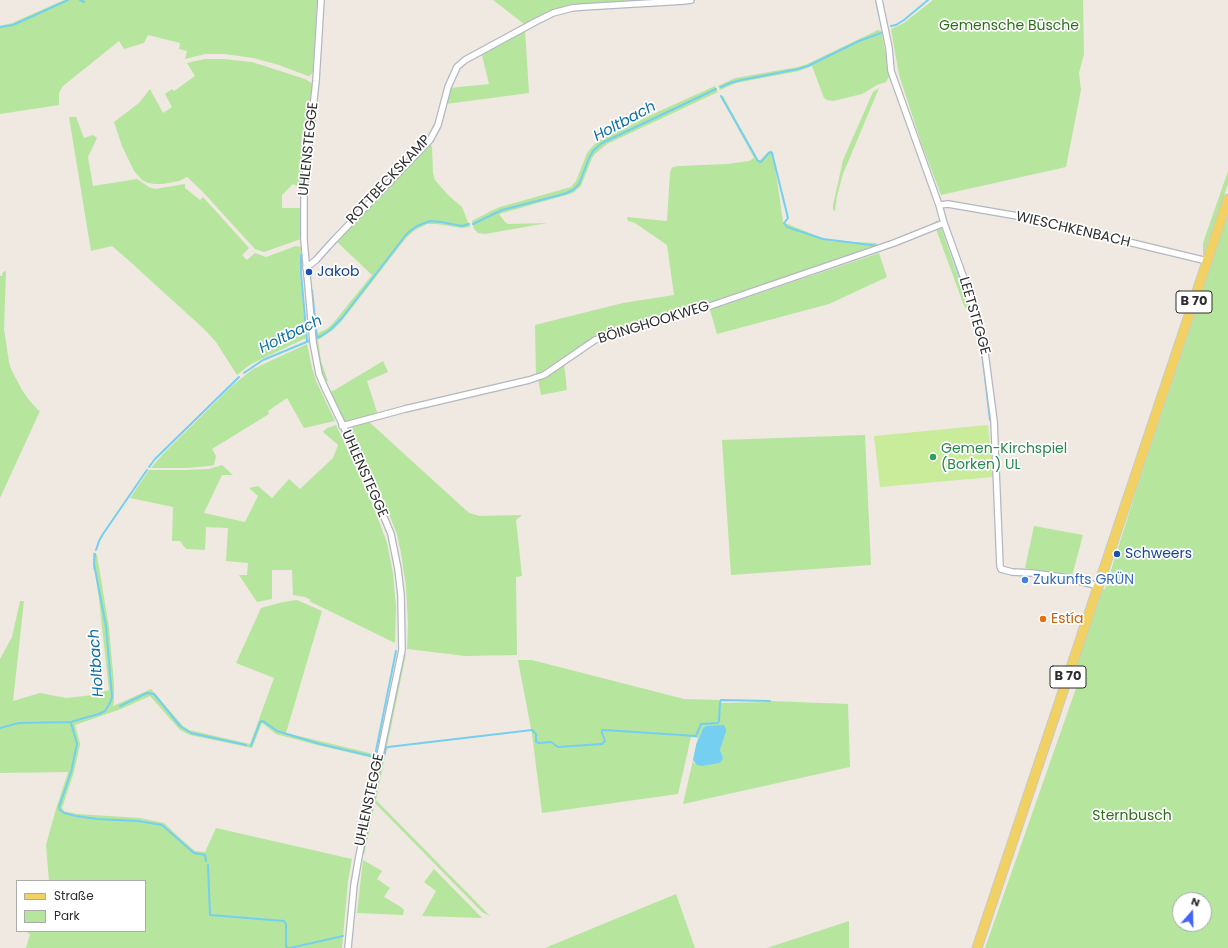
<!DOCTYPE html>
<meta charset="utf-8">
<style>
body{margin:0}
#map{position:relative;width:1228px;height:948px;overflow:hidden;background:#efe9e1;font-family:Poppins,sans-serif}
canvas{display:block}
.legend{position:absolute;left:16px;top:880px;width:130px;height:52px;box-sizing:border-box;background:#fff;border:1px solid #ababab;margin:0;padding:5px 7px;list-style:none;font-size:12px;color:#2e2e2e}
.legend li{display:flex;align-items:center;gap:8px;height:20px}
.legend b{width:20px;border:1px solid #ababab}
.north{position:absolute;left:1172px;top:892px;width:40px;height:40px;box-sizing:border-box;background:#fff;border:1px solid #ababab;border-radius:50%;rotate:20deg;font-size:11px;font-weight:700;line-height:16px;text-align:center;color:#2e2e2e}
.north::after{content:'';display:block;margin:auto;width:14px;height:18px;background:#4264fb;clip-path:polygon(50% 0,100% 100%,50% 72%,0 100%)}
</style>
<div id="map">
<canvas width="1228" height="948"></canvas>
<ul class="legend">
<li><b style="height:5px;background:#f2d163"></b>Straße</li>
<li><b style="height:11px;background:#b6e59e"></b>Park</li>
</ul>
<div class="north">N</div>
</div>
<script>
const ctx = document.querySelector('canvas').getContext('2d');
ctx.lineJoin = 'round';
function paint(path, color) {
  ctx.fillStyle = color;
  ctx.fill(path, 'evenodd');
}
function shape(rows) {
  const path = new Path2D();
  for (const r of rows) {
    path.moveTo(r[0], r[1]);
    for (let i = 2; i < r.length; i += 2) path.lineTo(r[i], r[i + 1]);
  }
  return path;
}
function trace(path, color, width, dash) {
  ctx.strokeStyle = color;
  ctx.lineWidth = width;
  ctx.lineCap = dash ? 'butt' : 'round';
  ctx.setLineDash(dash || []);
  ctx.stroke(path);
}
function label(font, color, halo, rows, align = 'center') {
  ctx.font = font + ' Poppins,sans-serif';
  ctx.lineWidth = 3.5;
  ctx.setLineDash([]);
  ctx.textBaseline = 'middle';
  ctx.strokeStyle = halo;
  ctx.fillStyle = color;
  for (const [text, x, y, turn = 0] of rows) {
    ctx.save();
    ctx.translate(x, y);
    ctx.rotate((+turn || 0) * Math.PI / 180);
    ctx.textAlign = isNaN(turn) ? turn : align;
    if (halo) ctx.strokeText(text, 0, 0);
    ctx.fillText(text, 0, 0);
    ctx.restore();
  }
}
paint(shape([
 [64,0,317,0,313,72,311,75,308,76,279,65,253,58,225,54,205,54,185,59,187,51,179,49,180,43,148,35,144,43,124,49,119,41,63,86,59,93,59,105,0,114,0,26,12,23],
 [493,0,639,0,560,8,524,24],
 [933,0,1083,0,1084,54,1079,73,1081,90,1066,167,941,195,922,145,899,75,891,29,904,23],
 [525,30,529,93,446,104,450,88,489,84,482,55],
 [878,30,881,31,889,71,889,77,886,82,877,85,862,94,833,101,827,100,824,98,812,66,799,71,736,83,720,90,718,86,735,78,798,67,807,64],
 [205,59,223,59,252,62,305,79,313,84,301,188,293,184,282,195,282,208,300,208,301,239,264,252,255,249,202,191,187,177,179,181,163,184,155,184,148,183,142,180,134,171,122,146,114,122,139,103,150,89,163,113,172,107,165,94,172,89,174,91,195,76,187,63],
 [715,86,718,92,607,144,596,153,592,158,581,186,573,193,499,214,505,222,508,224,547,223,485,234,478,233,474,229,472,221,491,211,500,207,571,187,576,181,587,153,591,148,597,142,651,115],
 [879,88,843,174,837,196,835,211,833,210,833,205,843,160,873,92],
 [721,96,723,96,758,160,760,160,769,151,773,152,783,222,829,241,876,243,878,246,677,313,595,336,543,373,536,376,535,325,623,303,674,295,667,245,635,223,628,221,627,217,666,221,667,220,670,173,671,169,673,167,679,166,727,164,749,161,754,158,723,101],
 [69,117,76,117,84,138,93,135,97,138,88,157,93,186,137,179,149,187,155,189,185,184,185,188,200,200,203,197,249,248,242,255,247,260,255,253,266,257,296,246,301,247,300,273,306,338,251,364,237,375,216,342,204,329,126,258,112,246,91,251],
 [428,144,431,145,432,147,433,173,435,180,447,194,462,207,470,227,462,228,437,224,427,224,415,230,406,238,341,322,333,330,318,340,321,361,328,381,326,381,323,376,319,365,315,342,317,340,317,334,328,328,334,322,372,275,335,240],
 [1228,171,1228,184,1204,254,1203,255,1203,243],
 [1228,215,1228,948,985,948,1081,674,1082,670,1077,665,1103,589,1105,589,1137,488],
 [1180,900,1204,900,1204,924,1180,924],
 [941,227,970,312,966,309,963,303,936,229],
 [879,253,887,277,829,304,717,334,710,310],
 [6,271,4,329,9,362,11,369,22,390,29,400,38,410,40,411,0,498,0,276,2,276,3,272],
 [307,344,312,368,316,381,335,421,304,428,287,398,268,411,269,414,212,449,216,456,214,465,209,466,188,468,151,468,163,454,233,385,253,369],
 [383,361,388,372,367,381,378,415,347,422,343,421,331,395,332,390,333,391],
 [564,363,567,390,541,395,538,379],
 [367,420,469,513,480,516,522,515,516,520,522,576,516,577,517,655,466,656,407,649,408,624,406,586,401,553,397,534,380,492,350,427],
 [336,425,371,500,387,543,393,573,396,607,395,643,309,601,311,600,305,597,293,595,292,570,272,570,272,599,257,602,239,575,247,575,248,563,226,561,228,528,206,527,205,550,186,549,180,541,172,541,173,507,130,498,149,470,187,470,209,469,222,465,233,475,222,475,204,513,245,522,258,496,249,488,258,486,272,498,289,479,300,489,333,458,338,445,323,432,327,428],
 [865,435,871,565,731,575,722,440],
 [1034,526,1083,535,1072,576,1025,568],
 [93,552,97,555,109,627,114,684,114,701,113,706,151,689,183,726,189,730,250,744,274,678,236,663,261,608,283,602,297,600,322,611,286,733,374,754,373,758,317,745,276,734,262,723,252,748,190,735,180,730,150,696,121,709,75,725,80,744,74,772,62,808,64,811,77,814,140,818,164,823,181,839,195,851,205,852,216,828,352,859,348,881,342,948,26,948,30,934,27,933,29,931,145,931,145,881,49,881,46,845,56,809,68,772,0,773,0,659,12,637,20,601,24,601,13,701,40,693,66,698,93,695,109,690,99,600,95,571,93,569],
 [406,654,376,800,490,916,482,912,373,801,372,799,402,657],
 [518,660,532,660,684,699,719,700,722,703,770,702,771,701,848,704,850,767,683,804,693,760,694,763,723,758,720,750,726,732,706,726,703,728,696,745,698,738,691,737,678,794,542,813,532,734],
 [372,805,374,808,364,855,362,853],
 [363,860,382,871,377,879,390,888,384,897,401,907,404,910,403,915,357,913],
 [434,869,482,918,422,916,436,891,424,882],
 [676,894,695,948,545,948],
 [849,921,849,948,767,948]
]), '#b6e59e');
paint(shape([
 [988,425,993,477,880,487,874,436]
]), '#c9ec9a');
paint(shape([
 [724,725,726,729,726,732,720,750,723,758,722,760,719,763,702,766,697,765,693,760,696,745,703,728,706,726]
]), '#75cff0');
trace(shape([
 [80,0,84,2],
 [876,0,882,27],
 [891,26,896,25,904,20,928,0],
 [0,27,13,25,68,0],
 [721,87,730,83,741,80,798,69,808,66,859,41,881,33],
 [721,96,758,161,761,162,769,153,771,152,772,153,788,218,784,223,787,227,823,239,879,246],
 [473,224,502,210,564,194,573,190,579,184,589,158,593,151,602,143,716,89],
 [928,227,937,222],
 [944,230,973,317],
 [301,255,301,273,307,341],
 [312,290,317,337],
 [981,344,990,420],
 [244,373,263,360,321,336,330,330,342,318,405,236,410,231,417,226,430,221,441,222,462,226,469,224],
 [149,467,155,459,239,377],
 [96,550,99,541,103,534,147,470],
 [120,706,147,693,154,694,180,726,191,733,246,745],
 [71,723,77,744,71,772,59,807,60,810,64,813,76,816,97,819,138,821,162,825,194,853,205,855,206,861],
 [0,728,19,723,71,722,84,718,99,714,105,711,110,703,112,697,106,626,94,564,95,554],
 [251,746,260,722,263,721,277,731,320,744,371,756],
 [375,756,396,651],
 [384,757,386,748,388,747,532,730,536,734,536,742,539,743,551,742,558,747,602,744,605,741,602,733,602,730,604,730,696,736,701,724,718,723,719,721,720,702,721,700,770,701],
 [208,865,210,915,284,921,286,924,286,946,288,948],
 [290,948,343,936]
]), '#75cff0', 2);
const street = shape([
 [321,0,316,81,304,189,304,240,313,342,319,374,325,388,360,461,379,505,391,534,398,569,401,595,402,650,359,856,354,885,348,948],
 [879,0,889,48,891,71,939,205,944,223,966,284,984,345,994,421,1000,566,1001,569,1012,572,1032,573,1062,577,1099,586],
 [939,205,948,204,1029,218,1207,261],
 [306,268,316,260,334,240,430,140,438,125,448,87,457,67,465,60,535,22,553,13,572,8,583,7,684,1,691,0],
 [342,426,405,409,529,380,544,375,595,340,710,306,894,243,944,223]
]);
const primary = shape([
 [977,948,1228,199]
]);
trace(street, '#b4b7c1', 8);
trace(primary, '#c9c9c9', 11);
trace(street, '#fff', 5.5);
trace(primary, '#f2d163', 9);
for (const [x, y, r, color] of [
 [309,272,4,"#1a4fb4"],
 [933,457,4,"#2e9e5b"],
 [1117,554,4,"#1a4fb4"],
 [1025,580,4,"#3f7fe0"],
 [1043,619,4,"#e8710a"]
]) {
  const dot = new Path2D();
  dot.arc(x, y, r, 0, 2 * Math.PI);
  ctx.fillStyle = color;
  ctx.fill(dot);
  trace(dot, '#fff', 1.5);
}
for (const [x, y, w] of [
 [1194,302,36],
 [1068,677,36]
]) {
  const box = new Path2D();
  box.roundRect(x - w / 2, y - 11, w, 22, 3);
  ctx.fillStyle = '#fff';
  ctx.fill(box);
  trace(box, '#2e2e2e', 1);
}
label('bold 13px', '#2e2e2e', null, [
 ["B 70",1194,302],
 ["B 70",1068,677]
]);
label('14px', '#2c6e1b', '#fff', [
 ["Gemensche Büsche",1009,26],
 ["Sternbusch",1132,816]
]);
label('14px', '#2e2e2e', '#fff', [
 ["UHLENSTEGGE",309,149,-84],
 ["ROTTBECKSKAMP",389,180,-47],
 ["WIESCHKENBACH",1073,230,13],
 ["LEETSTEGGE",974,316,74],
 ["BÖINGHOOKWEG",654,323,-17],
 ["UHLENSTEGGE",364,474,66],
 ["UHLENSTEGGE",370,800,-78]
]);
label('14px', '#164399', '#fff', [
 ["Jakob",317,272],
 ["Schweers",1125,554]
], 'left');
label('14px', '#27864d', '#fff', [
 ["Gemen-Kirchspiel",941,449],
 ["(Borken) UL",941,465]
], 'left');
label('14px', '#366cbe', '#fff', [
 ["Zukunfts GRÜN",1033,580]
], 'left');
label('14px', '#c56008', '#fff', [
 ["Estía",1051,619]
], 'left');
label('italic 15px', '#0d6fa3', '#fff', [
 ["Holtbach",625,122,-28],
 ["Holtbach",291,335,-26],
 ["Holtbach",97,663,-94]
]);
</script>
